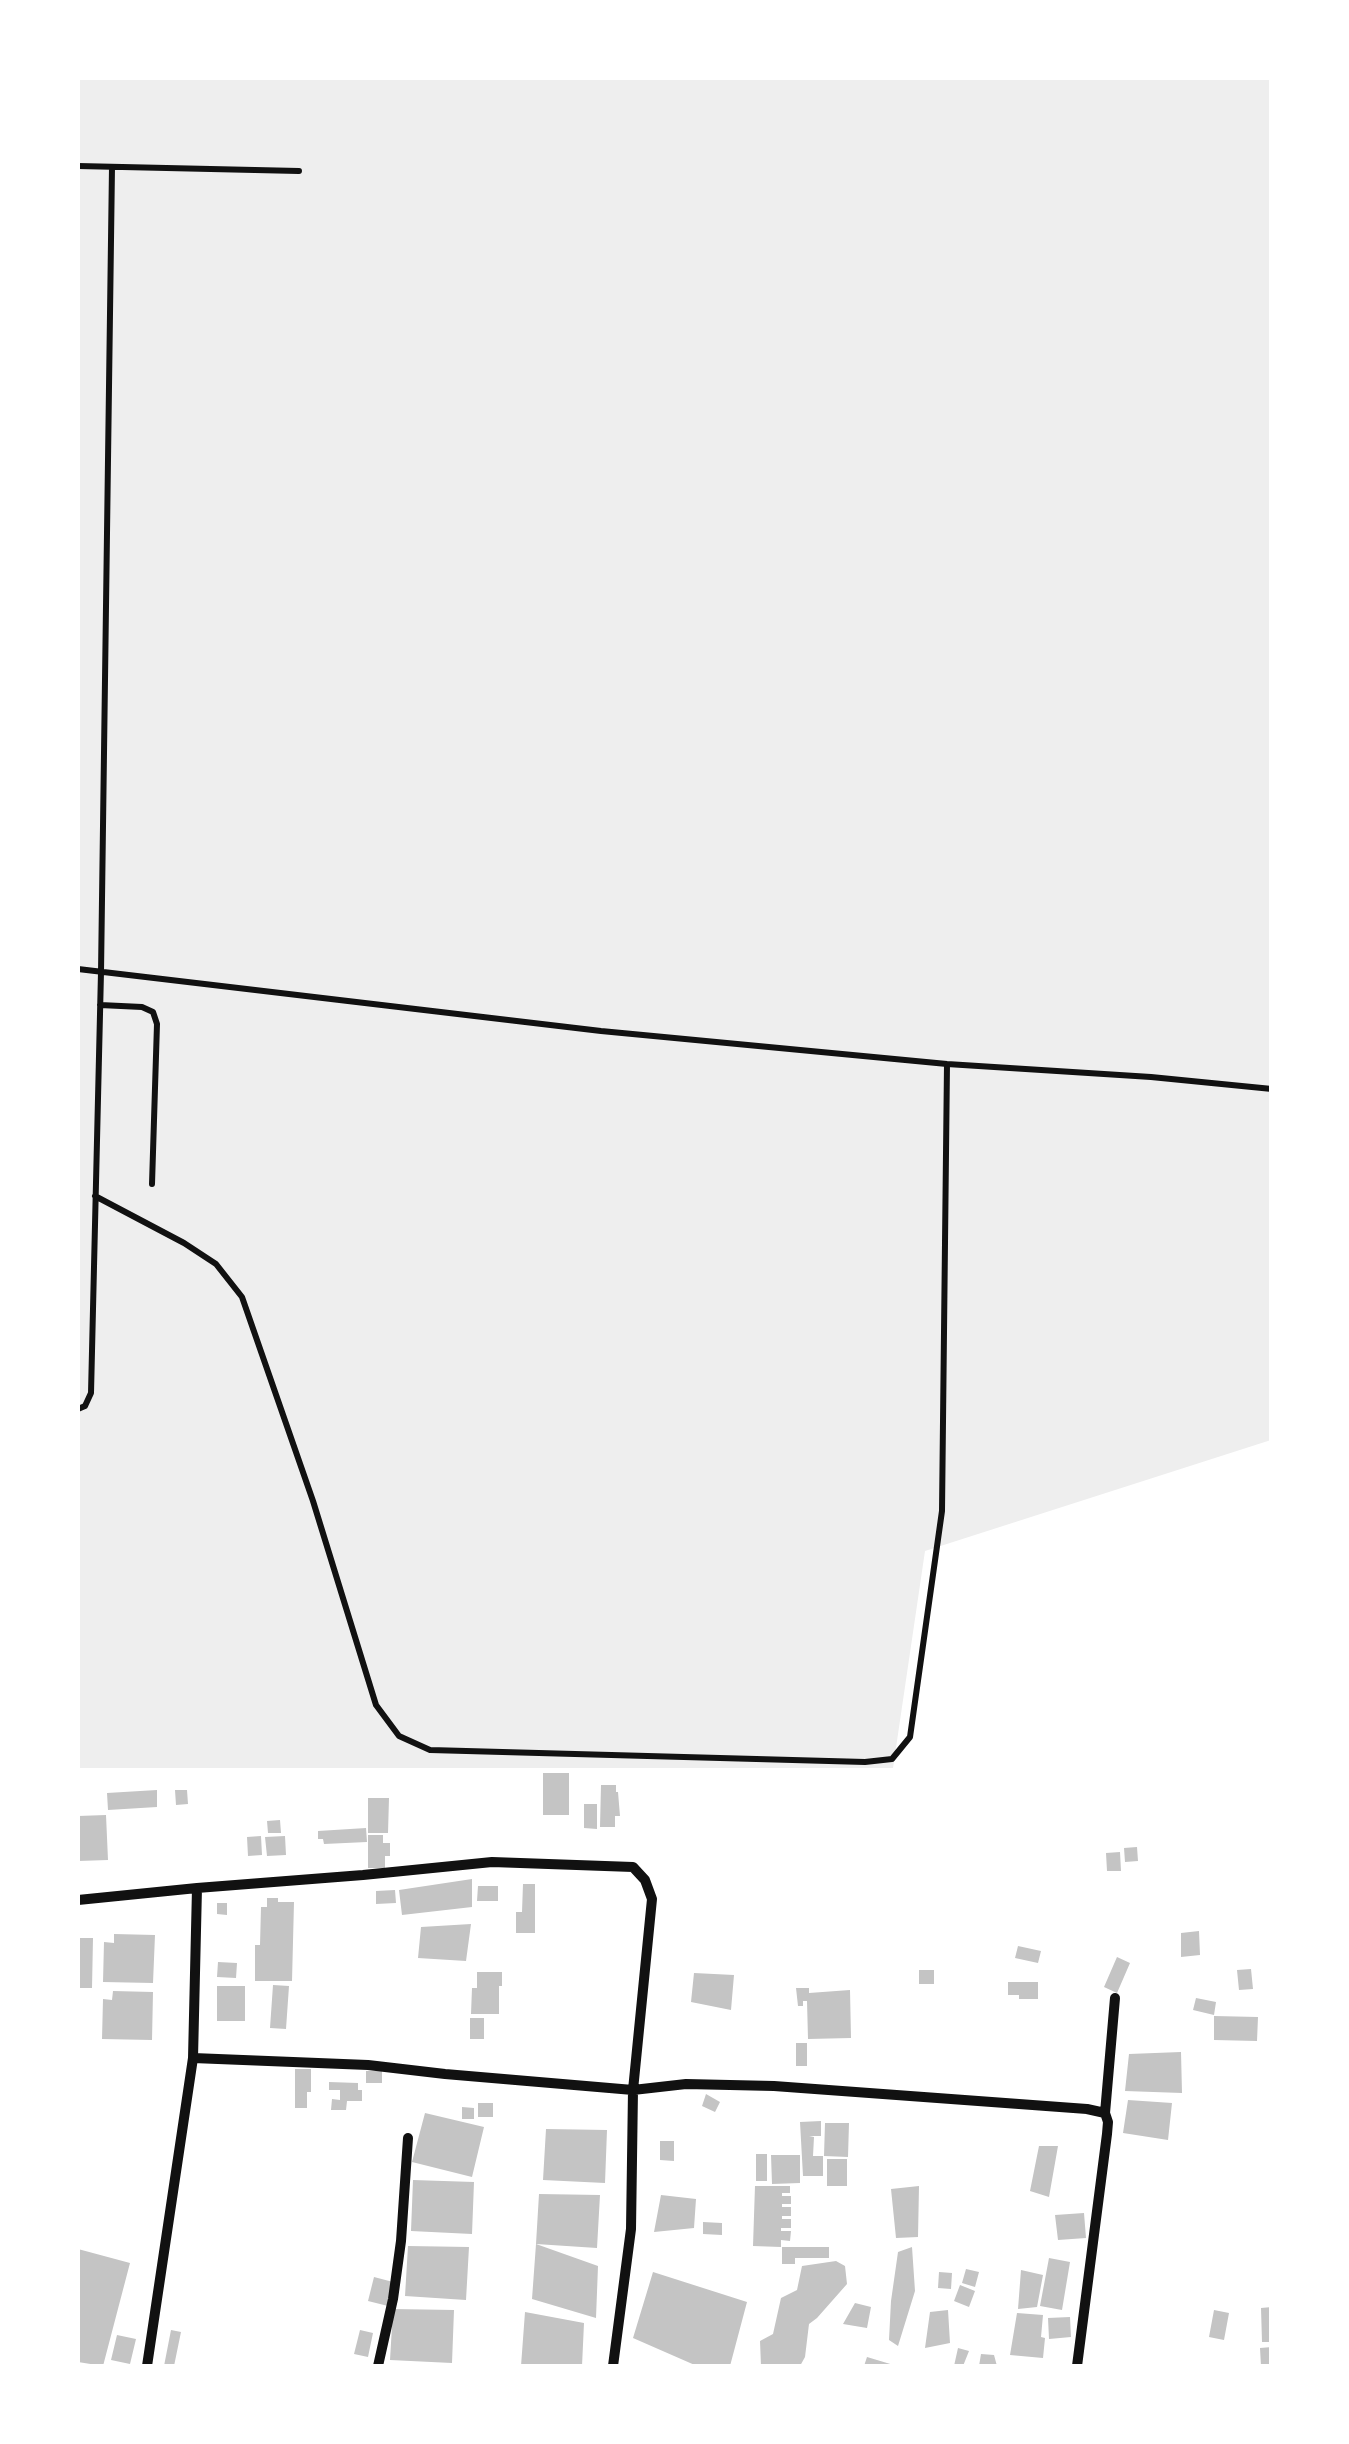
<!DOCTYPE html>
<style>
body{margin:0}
#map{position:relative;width:1349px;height:2444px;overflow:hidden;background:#fff;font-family:"Public Sans",sans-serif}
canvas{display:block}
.frame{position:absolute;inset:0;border:80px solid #fff;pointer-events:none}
</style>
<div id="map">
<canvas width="1349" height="2444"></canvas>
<div class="frame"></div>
</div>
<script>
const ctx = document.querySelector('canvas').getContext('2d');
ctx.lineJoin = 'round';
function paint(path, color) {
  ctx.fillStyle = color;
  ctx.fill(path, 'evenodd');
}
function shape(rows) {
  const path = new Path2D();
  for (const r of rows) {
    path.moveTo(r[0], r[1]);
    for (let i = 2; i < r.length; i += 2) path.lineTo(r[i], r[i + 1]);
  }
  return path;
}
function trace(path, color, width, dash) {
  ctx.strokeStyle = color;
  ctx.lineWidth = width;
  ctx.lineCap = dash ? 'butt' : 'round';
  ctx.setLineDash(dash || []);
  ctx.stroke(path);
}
paint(shape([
 [78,78,1271,78,1271,1440,925,1551,893,1768,78,1768]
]), '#eee');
paint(shape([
 [543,1773,569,1773,569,1815,543,1815],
 [601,1785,616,1785,616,1792,618,1792,620,1816,615,1816,615,1827,600,1827],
 [157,1790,157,1807,108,1810,107,1793],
 [175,1790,187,1790,188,1804,176,1805],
 [368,1798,389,1798,388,1833,368,1833],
 [584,1804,597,1804,597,1829,584,1828],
 [106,1815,108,1860,78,1861,78,1816],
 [280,1820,281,1833,268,1833,267,1821],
 [366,1828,367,1842,324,1844,323,1839,318,1839,318,1831],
 [368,1835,383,1835,383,1843,390,1843,390,1856,385,1856,385,1868,368,1868],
 [261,1836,262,1855,248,1856,247,1837],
 [285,1836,286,1855,267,1856,265,1837],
 [1137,1847,1138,1861,1125,1862,1124,1848],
 [1120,1852,1121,1871,1107,1871,1106,1853],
 [472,1879,472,1907,402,1915,399,1890],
 [523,1884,535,1884,535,1933,516,1933,516,1912,522,1912],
 [478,1886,498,1886,498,1901,477,1901],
 [395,1890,396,1903,376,1904,376,1891],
 [267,1898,278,1898,278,1902,294,1902,292,1981,255,1981,255,1945,260,1945,261,1907,267,1907],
 [217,1903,227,1903,227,1915,217,1914],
 [471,1924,466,1961,418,1958,421,1927],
 [1199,1931,1200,1955,1181,1957,1181,1933],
 [114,1934,155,1935,153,1983,103,1982,104,1942,114,1943],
 [78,1938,93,1938,92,1988,78,1988],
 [1018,1946,1041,1951,1038,1963,1015,1958],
 [1117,1957,1130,1963,1117,1993,1104,1987],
 [218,1962,237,1963,236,1978,217,1977],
 [1251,1969,1253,1989,1239,1990,1237,1970],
 [919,1970,934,1970,934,1984,919,1984],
 [477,1972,502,1972,502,1986,499,1986,499,2014,471,2014,472,1988,477,1988],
 [694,1973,734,1975,731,2010,691,2002],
 [1008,1982,1038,1982,1038,1999,1019,1999,1019,1995,1008,1995],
 [273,1985,289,1986,286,2029,270,2028],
 [217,1986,245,1986,245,2021,217,2021],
 [796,1988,809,1988,809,1993,850,1990,851,2038,808,2039,807,2001,803,2001,803,2006,798,2006],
 [113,1991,153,1992,152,2040,102,2039,103,1999,112,2000],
 [1196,1998,1216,2002,1214,2015,1193,2010],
 [1214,2016,1258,2017,1257,2041,1214,2040],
 [470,2018,484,2018,484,2039,470,2039],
 [796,2043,807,2043,807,2066,796,2066],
 [1181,2052,1182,2093,1125,2091,1129,2054],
 [295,2069,311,2069,311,2092,307,2092,307,2108,295,2108],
 [366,2071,382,2071,382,2083,366,2083],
 [329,2082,358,2083,358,2090,362,2090,362,2101,347,2101,346,2110,331,2110,332,2099,340,2100,340,2090,329,2090],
 [706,2094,720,2102,715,2112,702,2106],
 [1128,2100,1172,2103,1168,2140,1123,2133],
 [478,2103,493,2103,493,2117,478,2117],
 [462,2107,474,2108,474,2119,462,2119],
 [425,2113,484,2127,472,2177,412,2162],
 [821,2121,821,2136,809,2136,814,2137,813,2156,823,2156,823,2176,803,2176,800,2122],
 [825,2123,849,2123,848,2157,824,2156],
 [546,2129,607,2130,605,2183,543,2180],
 [660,2141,674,2141,674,2161,660,2160],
 [1039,2146,1058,2146,1049,2197,1030,2191],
 [756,2154,767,2154,767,2181,756,2181],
 [771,2155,800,2155,800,2183,772,2184],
 [827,2159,847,2159,847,2186,827,2186],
 [413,2180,474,2182,472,2234,411,2231],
 [755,2186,790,2186,790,2193,782,2193,782,2196,791,2196,791,2204,782,2204,782,2207,791,2207,791,2216,782,2216,782,2219,791,2219,791,2228,781,2228,781,2231,791,2231,790,2241,781,2240,781,2247,753,2246],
 [919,2186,918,2237,896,2238,891,2189],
 [539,2194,600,2195,597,2248,536,2244],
 [661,2195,696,2199,694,2228,654,2232],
 [1084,2213,1086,2238,1058,2240,1055,2215],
 [703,2222,722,2223,722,2235,703,2234],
 [536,2244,598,2266,596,2318,532,2299],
 [408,2246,469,2247,466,2300,405,2296],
 [782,2247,829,2247,829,2258,795,2258,795,2264,782,2264],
 [912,2247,915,2291,898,2346,889,2340,891,2301,898,2252],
 [78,2249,130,2263,103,2366,78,2362],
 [1049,2258,1070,2262,1062,2310,1040,2306],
 [836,2261,845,2266,847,2284,817,2318,809,2324,805,2357,800,2366,761,2366,760,2341,773,2334,781,2298,797,2290,802,2266],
 [966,2269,979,2272,975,2287,962,2283],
 [1021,2270,1043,2275,1037,2307,1018,2309],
 [653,2272,747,2302,730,2366,697,2366,633,2338],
 [939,2272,952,2273,951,2289,938,2288],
 [374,2277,393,2282,388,2306,368,2301],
 [960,2285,975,2291,969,2307,954,2301],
 [855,2303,871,2307,867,2328,843,2324],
 [1272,2307,1272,2342,1262,2342,1261,2308],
 [393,2309,454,2310,452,2363,390,2360],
 [948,2310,950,2343,925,2348,930,2312],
 [1214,2310,1229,2313,1224,2340,1209,2337],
 [525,2312,584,2323,582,2366,521,2366],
 [1017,2313,1043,2315,1041,2337,1045,2338,1043,2358,1010,2355],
 [1070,2317,1071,2337,1049,2339,1048,2318],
 [171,2330,181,2332,174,2366,164,2366],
 [360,2330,373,2333,368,2357,354,2354],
 [117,2335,136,2339,130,2364,111,2360],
 [1272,2347,1272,2366,1261,2366,1260,2348],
 [958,2348,969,2351,963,2366,954,2366],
 [981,2354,994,2355,997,2366,979,2366],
 [867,2357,897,2366,864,2366]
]), '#c4c4c4');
trace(shape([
 [78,166,299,171],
 [78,969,601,1031,947,1064,1151,1077,1272,1089],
 [100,1005,142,1007,153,1012,157,1024,152,1184],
 [95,1196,184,1243,216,1264,242,1297,313,1501,376,1705,399,1736,430,1750,865,1762,892,1759,910,1737,942,1511,947,1064],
 [78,1409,85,1406,91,1393,101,972,112,167]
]), '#111', 6);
trace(shape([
 [78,1900,197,1888,363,1875,492,1862,633,1867,645,1880,652,1899,633,2090,445,2074,368,2065,193,2058,197,1888],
 [147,2366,193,2058],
 [378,2366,393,2299,401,2241,408,2138],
 [613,2366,631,2229,633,2090,686,2084,774,2086,1087,2109,1105,2113],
 [1077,2366,1107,2134,1108,2122,1105,2113,1115,1998]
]), '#111', 10);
</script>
